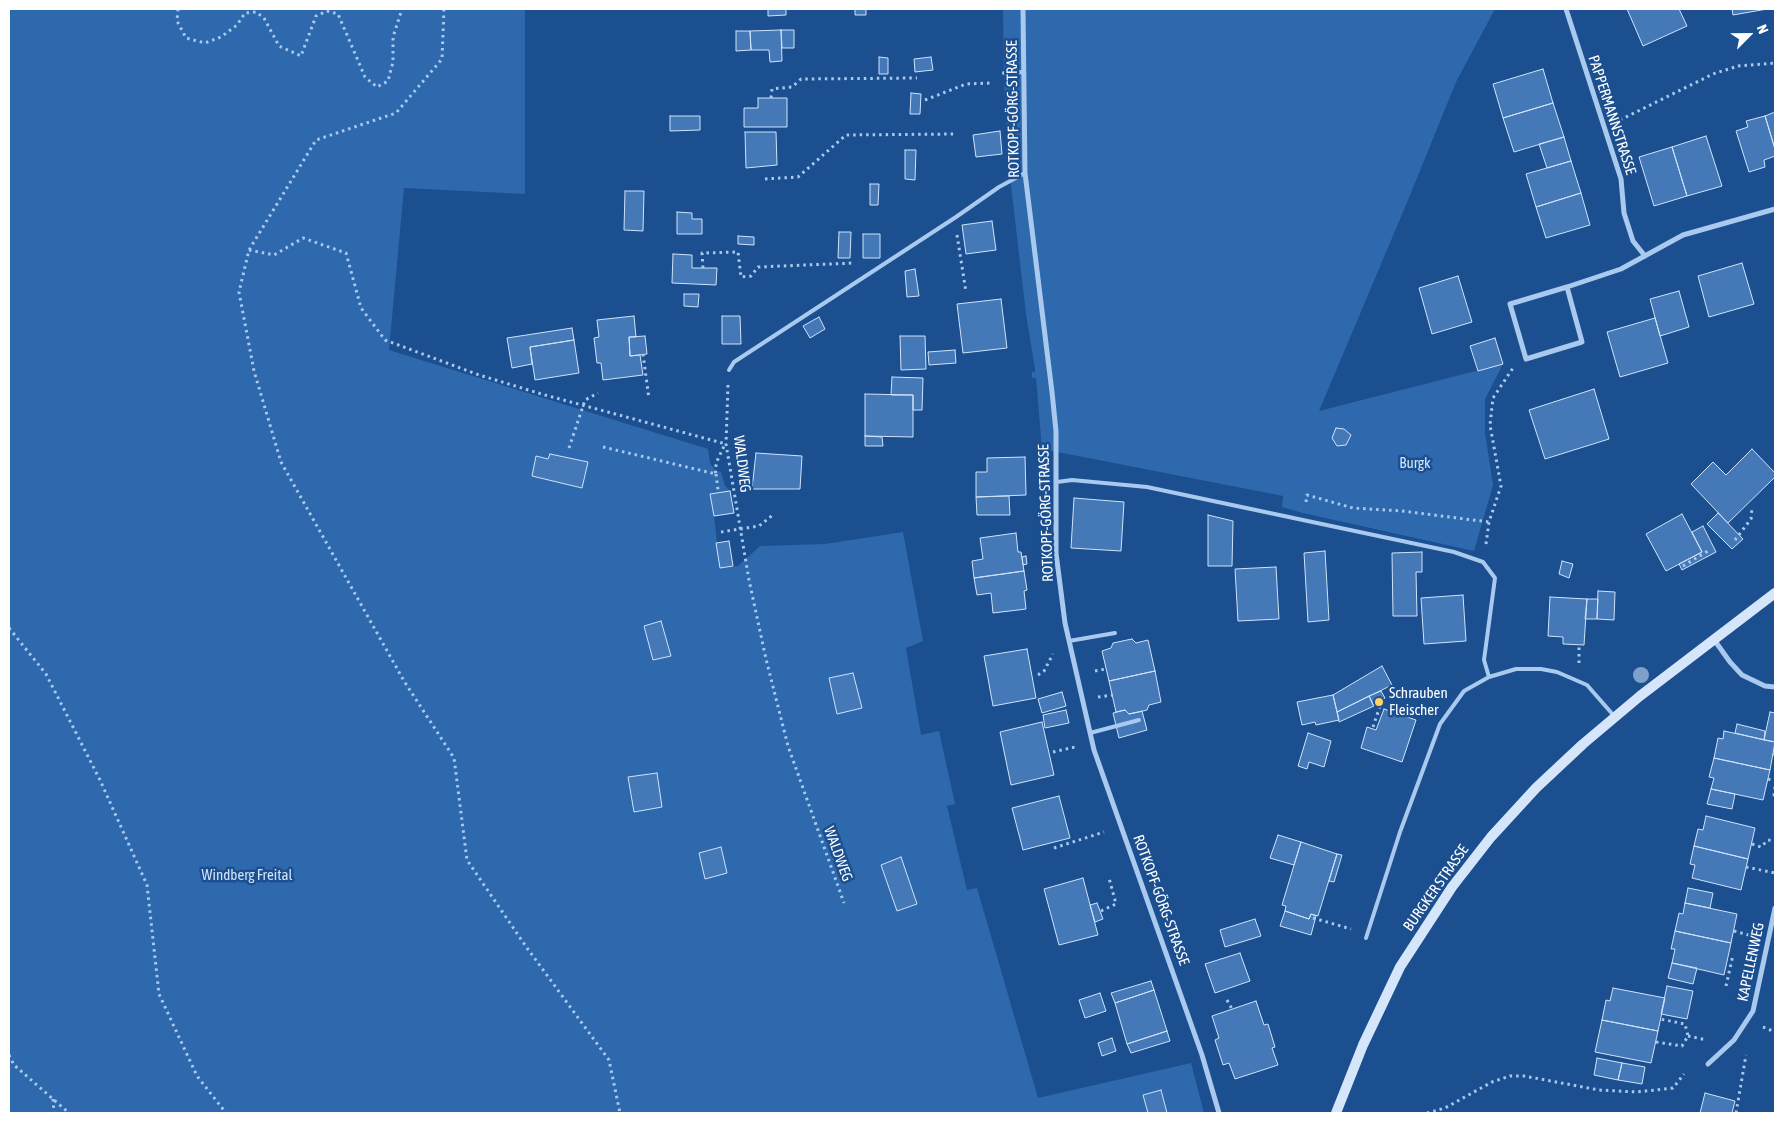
<!DOCTYPE html>
<meta charset="utf-8">
<style>
body{margin:0}
#map{position:relative;width:1784px;height:1122px;overflow:hidden;background:#1b4f8f;font-family:"Asap Condensed",sans-serif}
canvas{display:block}
.frame{position:absolute;inset:0;border:10px solid #fff;pointer-events:none}
.north{position:absolute;left:1724px;top:10px;width:50px;height:50px;-webkit-text-stroke:4px #1b4f8f;paint-order:stroke;rotate:67deg;font-size:14px;font-weight:700;line-height:20px;text-align:center;color:#fff}
.north::after{content:'';display:block;margin:auto;width:18px;height:22px;background:#fff;clip-path:polygon(50% 0,100% 100%,50% 72%,0 100%)}
</style>
<div id="map">
<canvas width="1784" height="1122"></canvas>
<div class="frame"></div>
<div class="north">N</div>
</div>
<script>
const ctx = document.querySelector('canvas').getContext('2d');
ctx.lineJoin = 'round';
function paint(path, color) {
  ctx.fillStyle = color;
  ctx.fill(path, 'evenodd');
}
function shape(rows) {
  const path = new Path2D();
  for (const r of rows) {
    path.moveTo(r[0], r[1]);
    for (let i = 2; i < r.length; i += 2) path.lineTo(r[i], r[i + 1]);
  }
  return path;
}
function trace(path, color, width, dash) {
  ctx.strokeStyle = color;
  ctx.lineWidth = width;
  ctx.lineCap = dash ? 'butt' : 'round';
  ctx.setLineDash(dash || []);
  ctx.stroke(path);
}
function label(font, color, halo, rows, align = 'center') {
  ctx.font = font + ' "Asap Condensed",sans-serif';
  ctx.lineWidth = 5;
  ctx.setLineDash([]);
  ctx.textBaseline = 'middle';
  ctx.strokeStyle = halo;
  ctx.fillStyle = color;
  for (const [text, x, y, turn = 0] of rows) {
    ctx.save();
    ctx.translate(x, y);
    ctx.rotate((+turn || 0) * Math.PI / 180);
    ctx.textAlign = isNaN(turn) ? turn : align;
    if (halo) ctx.strokeText(text, 0, 0);
    ctx.fillText(text, 0, 0);
    ctx.restore();
  }
}
paint(shape([
 [9,9,525,9,525,194,404,188,389,350,708,449,710,463,715,470,721,472,725,486,730,491,734,513,714,516,720,568,738,566,760,546,825,544,903,532,923,641,906,648,921,735,939,731,955,804,947,806,967,890,977,888,1038,1098,1191,1063,1204,1113,9,1113],
 [1003,9,1495,9,1456,82,1406,205,1319,411,1503,364,1485,399,1485,433,1493,485,1474,551,1303,513,1282,507,1283,496,1042,449,1036,378,1032,378,1032,372,1035,372,1035,369,1026,314,1009,168,1004,81]
]), '#2e69ad');
const building = shape([
 [768,9,786,9,786,15,768,16,768,9],
 [855,9,866,9,866,15,855,15,855,9],
 [1627,9,1679,9,1687,26,1643,46,1627,9],
 [1732,9,1767,9,1733,15,1732,9],
 [781,30,782,61,770,62,769,50,751,50,750,31,781,30],
 [781,30,794,30,794,48,782,48,781,30],
 [736,31,750,31,751,50,736,51,736,31],
 [879,57,888,58,888,74,879,74,879,57],
 [931,57,933,70,915,72,914,59,931,57],
 [1543,69,1553,103,1503,118,1493,84,1543,69],
 [911,93,921,94,920,114,910,114,911,93],
 [758,98,787,98,787,127,744,127,744,108,758,108,758,98],
 [1553,103,1564,137,1514,152,1503,118,1553,103],
 [1775,112,1775,149,1765,116,1775,112],
 [670,116,700,116,700,130,670,131,670,116],
 [1765,116,1775,149,1775,156,1764,160,1765,167,1749,172,1736,131,1748,127,1746,121,1765,116],
 [1000,131,1002,154,976,157,973,135,1000,131],
 [745,132,776,132,777,165,746,168,745,132],
 [1706,136,1722,186,1687,196,1672,147,1706,136],
 [1564,137,1571,161,1547,168,1539,144,1564,137],
 [1672,147,1687,196,1654,206,1639,157,1672,147],
 [905,150,916,150,915,180,905,179,905,150],
 [1571,161,1581,193,1536,207,1526,174,1571,161],
 [870,184,879,184,878,205,870,205,870,184],
 [625,191,644,191,643,231,624,230,625,191],
 [1581,193,1590,225,1546,238,1536,207,1581,193],
 [677,212,692,213,692,219,702,219,702,234,677,234,677,212],
 [992,221,996,250,966,254,962,225,992,221],
 [839,232,851,232,850,258,838,258,839,232],
 [863,234,880,234,880,258,863,258,863,234],
 [738,236,754,237,754,245,738,244,738,236],
 [673,254,692,255,692,268,717,268,716,285,672,283,673,254],
 [1742,263,1754,304,1709,317,1698,276,1742,263],
 [915,269,919,296,907,297,905,271,915,269],
 [1458,276,1472,322,1432,334,1419,288,1458,276],
 [1679,291,1689,327,1660,336,1650,299,1679,291],
 [684,294,699,294,698,307,684,306,684,294],
 [1001,299,1007,348,963,353,957,304,1001,299],
 [634,316,636,337,629,337,630,356,640,355,643,375,603,380,601,363,597,363,594,338,599,337,597,320,634,316],
 [722,316,740,316,741,344,722,344,722,316],
 [819,317,825,329,810,338,803,326,819,317],
 [1655,318,1668,363,1620,377,1607,332,1655,318],
 [572,328,574,340,530,347,532,364,512,368,507,338,572,328],
 [645,336,647,354,630,356,629,337,645,336],
 [900,336,925,336,926,369,901,370,900,336],
 [1495,338,1503,364,1478,371,1470,346,1495,338],
 [574,340,579,373,535,380,530,347,574,340],
 [955,350,956,363,929,365,928,352,955,350],
 [892,377,923,378,922,410,913,410,913,395,891,395,892,377],
 [1594,389,1609,439,1545,459,1529,410,1594,389],
 [865,394,913,395,913,437,865,436,865,394],
 [1336,428,1344,429,1351,435,1346,445,1337,446,1332,438,1336,428],
 [865,436,882,437,883,446,865,446,865,436],
 [1752,449,1775,473,1775,477,1728,523,1691,484,1713,462,1726,475,1752,449],
 [756,453,802,456,800,489,752,489,756,453],
 [550,454,588,462,582,488,532,476,536,456,548,459,550,454],
 [1025,457,1026,495,976,497,976,472,987,472,987,458,1025,457],
 [730,491,734,513,714,516,710,494,730,491],
 [1009,496,1010,515,977,515,976,497,1009,496],
 [1074,498,1124,502,1121,551,1071,548,1074,498],
 [1718,513,1743,539,1732,549,1707,524,1718,513],
 [1682,514,1702,552,1666,571,1646,534,1682,514],
 [1208,515,1233,521,1232,566,1208,566,1208,515],
 [1703,526,1716,552,1682,570,1679,564,1702,552,1692,532,1703,526],
 [1016,533,1018,552,1021,552,1024,571,974,578,972,561,983,559,980,538,1016,533],
 [729,541,733,566,720,568,716,543,729,541],
 [1325,551,1329,620,1308,622,1304,553,1325,551],
 [1422,552,1422,572,1416,572,1417,616,1393,616,1392,553,1422,552],
 [1026,556,1027,564,1023,565,1022,557,1026,556],
 [1562,561,1573,564,1569,578,1559,574,1562,561],
 [1276,567,1279,619,1238,621,1235,569,1276,567],
 [1024,571,1027,590,1024,591,1026,609,993,613,991,593,977,595,974,578,1024,571],
 [1598,591,1615,592,1614,620,1597,619,1598,591],
 [1463,595,1466,641,1424,644,1421,598,1463,595],
 [1550,597,1587,599,1584,645,1563,644,1563,637,1548,636,1550,597],
 [1587,599,1598,599,1597,619,1585,619,1587,599],
 [661,621,671,656,653,660,644,626,661,621],
 [1132,639,1136,643,1148,640,1155,671,1109,681,1102,651,1111,648,1113,643,1132,639],
 [1027,649,1036,698,993,706,984,656,1027,649],
 [1382,666,1392,685,1337,712,1333,695,1382,666],
 [1155,671,1161,702,1149,705,1147,710,1139,712,1129,714,1125,710,1116,712,1109,681,1155,671],
 [853,673,862,708,837,714,829,678,853,673],
 [1381,691,1385,698,1373,705,1369,696,1381,691],
 [1062,692,1066,706,1042,713,1038,699,1062,692],
 [1333,695,1339,720,1316,725,1315,722,1302,725,1297,702,1333,695],
 [1369,696,1374,706,1339,722,1337,712,1369,696],
 [1384,709,1416,720,1402,762,1361,748,1367,727,1376,730,1384,709],
 [1066,710,1069,723,1045,728,1043,715,1066,710],
 [1125,710,1129,714,1142,711,1147,730,1119,738,1113,713,1125,710],
 [1770,712,1775,713,1775,742,1764,740,1770,712],
 [1042,722,1054,775,1011,785,1000,732,1042,722],
 [1737,724,1765,731,1764,740,1735,733,1737,724],
 [1724,731,1775,742,1770,770,1714,758,1718,738,1723,739,1724,731],
 [1308,733,1331,741,1324,767,1309,762,1307,769,1298,766,1308,733],
 [1714,758,1770,770,1763,800,1711,789,1714,778,1709,777,1714,758],
 [657,773,662,807,634,812,628,777,657,773],
 [1711,789,1735,794,1732,809,1707,804,1711,789],
 [1059,796,1070,838,1023,850,1012,808,1059,796],
 [1706,816,1755,828,1748,859,1694,846,1698,829,1703,830,1706,816],
 [1278,835,1301,842,1294,865,1270,858,1278,835],
 [1301,842,1337,854,1318,916,1311,914,1309,919,1285,911,1286,906,1282,905,1301,842],
 [1694,846,1748,859,1741,890,1692,878,1695,865,1690,864,1694,846],
 [721,847,727,873,705,879,699,853,721,847],
 [1337,854,1342,855,1334,882,1329,881,1337,854],
 [901,857,917,904,897,911,881,865,901,857],
 [1083,878,1098,935,1059,945,1044,889,1083,878],
 [1688,888,1713,893,1710,908,1685,903,1688,888],
 [1097,903,1103,919,1095,922,1090,905,1097,903],
 [1685,903,1737,914,1731,943,1675,931,1679,913,1683,914,1685,903],
 [1285,911,1309,919,1311,914,1316,916,1311,935,1280,926,1285,911],
 [1255,919,1261,936,1225,947,1220,930,1255,919],
 [1675,931,1731,943,1724,975,1672,963,1675,949,1671,949,1675,931],
 [1240,953,1250,981,1215,993,1205,964,1240,953],
 [1672,963,1697,968,1693,984,1668,978,1672,963],
 [1151,981,1154,990,1115,1003,1111,993,1151,981],
 [1667,986,1693,991,1687,1019,1661,1014,1667,986],
 [1613,988,1665,998,1658,1031,1602,1020,1606,1000,1610,1001,1613,988],
 [1154,990,1167,1031,1127,1044,1115,1003,1154,990],
 [1100,993,1106,1011,1085,1018,1079,1000,1100,993],
 [1256,1001,1264,1025,1268,1024,1275,1047,1272,1048,1278,1065,1235,1079,1229,1063,1223,1065,1215,1040,1219,1038,1212,1016,1256,1001],
 [1602,1020,1658,1031,1651,1063,1595,1052,1602,1020],
 [1167,1031,1170,1041,1131,1053,1127,1044,1167,1031],
 [1112,1038,1116,1051,1102,1056,1098,1043,1112,1038],
 [1597,1058,1622,1063,1618,1080,1594,1075,1597,1058],
 [1622,1063,1645,1067,1642,1084,1618,1080,1622,1063],
 [1161,1090,1167,1113,1148,1113,1143,1095,1161,1090],
 [1705,1093,1735,1101,1732,1113,1700,1113,1705,1093]
]);
paint(building, '#4478b7');
trace(building, '#cfe3fa', 1);
trace(shape([
 [178,9,177,21,186,38,205,43,221,37,237,25,245,13,256,12,264,18,279,46,301,56,316,16,327,11,338,14,365,77,377,87,388,81,393,62,393,37,402,9],
 [444,9,442,59,396,113,316,140,249,250,239,292,254,371,281,462,404,681,454,758,467,860,527,948,609,1060,620,1113],
 [771,98,772,89,792,87,801,79,917,78],
 [925,100,966,84,992,83],
 [1620,120,1713,74,1738,66,1775,63],
 [765,179,798,177,846,135,955,134],
 [957,235,966,292],
 [249,250,274,255,303,238,346,253,361,308,385,340,479,375,545,395,726,444],
 [703,268,702,253,738,252,741,277,751,276,758,267,854,263],
 [643,354,649,399],
 [728,385,726,444,749,580,766,659,788,746,844,903],
 [603,447,716,474,715,470,717,461,725,444],
 [569,448,585,400,598,393],
 [716,474,718,490],
 [1306,502,1307,495,1353,508,1402,511,1489,522],
 [721,532,759,526,774,514],
 [1735,540,1751,519,1752,508],
 [1486,544,1489,522,1501,486,1490,425,1493,398,1513,368],
 [1683,566,1708,551],
 [9,628,46,674,100,780,147,885,159,994,197,1076,226,1113],
 [1579,663,1579,646],
 [1095,671,1106,669],
 [1038,675,1044,671,1053,654],
 [1098,697,1113,695],
 [1373,727,1381,703,1394,706],
 [1053,752,1075,747],
 [1773,754,1775,754],
 [1768,779,1775,781],
 [1775,787,1774,795,1775,795],
 [1752,844,1761,847,1768,840,1775,841],
 [1054,848,1104,832],
 [1746,867,1775,873],
 [1101,911,1116,904,1109,878],
 [1313,918,1351,929],
 [1734,931,1752,936],
 [1726,986,1733,955],
 [1227,1000,1232,1009],
 [1763,1027,1775,1032],
 [1688,1036,1707,1040],
 [1656,1042,1682,1046,1688,1036,1685,1024,1660,1019],
 [9,1055,14,1065,69,1113],
 [53,1099,54,1113],
 [1427,1113,1445,1108,1492,1082,1510,1076,1524,1076,1599,1090,1637,1092,1673,1088,1684,1074],
 [1736,1113,1746,1055]
]), '#a9c9ee', 3, [2.5, 4]);
trace(shape([
 [1004,73,1024,72],
 [729,370,734,362,956,217,999,187,1025,173],
 [1057,482,1072,480,1147,487,1454,552,1483,562,1495,578,1484,660,1489,677],
 [1069,641,1115,633],
 [1090,733,1139,720],
 [1366,938,1400,832,1440,724,1464,691,1489,677,1516,669,1541,669,1557,672,1587,685,1615,717]
]), '#a9c9ee', 4);
trace(shape([
 [1023,9,1025,173,1052,392,1056,431,1056,553,1065,623,1094,750,1202,1055,1219,1113],
 [1566,9,1621,179,1624,213,1633,241,1645,256],
 [1567,287,1582,342,1526,359,1510,304,1567,287,1621,269,1683,235,1775,209],
 [1715,641,1730,662,1742,675,1765,686,1775,687],
 [1708,1064,1734,1040,1753,1011,1775,908]
]), '#a9c9ee', 5);
trace(shape([
 [1336,1113,1363,1045,1400,967,1452,887,1491,837,1536,788,1583,744,1640,696,1775,593]
]), '#d6e6fa', 10);
ctx.fillStyle = '#7ea0ca';
for (const [x, y] of [
 [1641,675]
]) {
  ctx.beginPath();
  ctx.arc(x, y, 8, 0, 2 * Math.PI);
  ctx.fill();
}
for (const [x, y, r, color] of [
 [1379,702,5,"#ffd166"]
]) {
  const dot = new Path2D();
  dot.arc(x, y, r, 0, 2 * Math.PI);
  ctx.fillStyle = color;
  ctx.fill(dot);
  trace(dot, '#1b4f8f', 2);
}
label('15px', '#fff', '#1b4f8f', [
 ["ROTKOPF-GÖRG-STRASSE",1013,109,-91],
 ["PAPPERMANNSTRASSE",1612,115,72],
 ["WALDWEG",742,464,83],
 ["ROTKOPF-GÖRG-STRASSE",1046,513,-92],
 ["WALDWEG",838,854,70],
 ["BURGKER STRASSE",1436,888,-55],
 ["ROTKOPF-GÖRG-STRASSE",1161,900,70],
 ["KAPELLENWEG",1751,962,-78]
]);
label('15px', '#cfe3fa', '#1b4f8f', [
 ["Burgk",1415,463],
 ["Windberg Freital",247,875]
]);
label('15px', '#fff', '#1b4f8f', [
 ["Schrauben",1389,693],
 ["Fleischer",1389,710]
], 'left');
</script>
